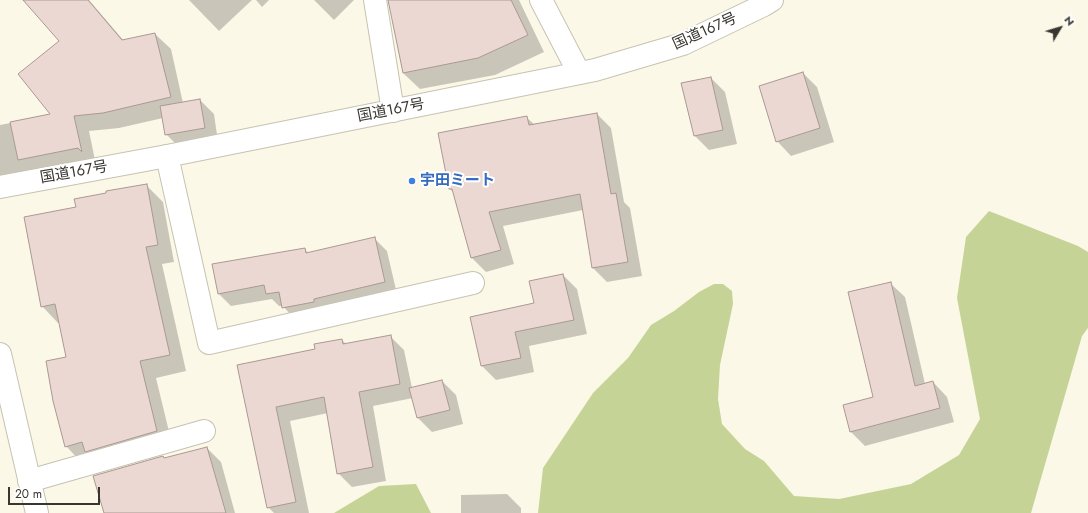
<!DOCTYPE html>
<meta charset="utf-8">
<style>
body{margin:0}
#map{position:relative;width:1088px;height:513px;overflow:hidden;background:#fcf8e8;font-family:Jost,sans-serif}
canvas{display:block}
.north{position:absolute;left:1040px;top:8px;width:40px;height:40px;-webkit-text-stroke:3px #fff;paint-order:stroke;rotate:52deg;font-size:11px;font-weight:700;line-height:16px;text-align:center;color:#383630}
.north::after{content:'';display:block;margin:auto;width:14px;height:18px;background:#383630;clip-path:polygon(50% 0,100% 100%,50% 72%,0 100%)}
.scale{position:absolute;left:8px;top:487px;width:92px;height:18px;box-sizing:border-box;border:2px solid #383630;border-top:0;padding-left:5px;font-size:12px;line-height:14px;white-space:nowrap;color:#383630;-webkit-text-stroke:3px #fff;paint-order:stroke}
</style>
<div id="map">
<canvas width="1088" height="513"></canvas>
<div class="north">N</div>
<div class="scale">20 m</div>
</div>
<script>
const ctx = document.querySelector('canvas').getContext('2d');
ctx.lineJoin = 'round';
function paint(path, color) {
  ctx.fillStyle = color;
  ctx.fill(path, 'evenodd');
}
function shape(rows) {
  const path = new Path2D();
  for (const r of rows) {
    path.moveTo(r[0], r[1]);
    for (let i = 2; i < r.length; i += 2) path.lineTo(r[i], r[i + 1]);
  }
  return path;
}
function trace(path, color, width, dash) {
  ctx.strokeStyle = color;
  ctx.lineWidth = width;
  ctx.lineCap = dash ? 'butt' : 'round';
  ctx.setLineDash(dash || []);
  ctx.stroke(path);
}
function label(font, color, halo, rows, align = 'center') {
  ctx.font = font + ' Jost,"Noto Sans JP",sans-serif';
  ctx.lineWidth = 4;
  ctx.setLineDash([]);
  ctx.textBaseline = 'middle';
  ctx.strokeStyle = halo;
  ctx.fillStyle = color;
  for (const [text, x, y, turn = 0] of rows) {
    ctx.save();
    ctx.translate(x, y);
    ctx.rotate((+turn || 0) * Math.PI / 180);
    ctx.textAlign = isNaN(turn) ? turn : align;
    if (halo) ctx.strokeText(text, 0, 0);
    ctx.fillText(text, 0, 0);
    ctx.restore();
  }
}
paint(shape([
 [989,211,1078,246,1088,252,1088,328,1082,336,1031,513,538,513,543,468,593,393,628,358,651,325,674,311,699,292,714,284,723,284,732,291,733,304,720,365,718,399,722,424,745,449,764,461,794,496,839,499,911,484,959,455,980,419,957,298,966,237],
 [416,484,431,513,334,513,379,486]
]), '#c5d496');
paint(shape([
 [25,0,89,0,124,41,155,34,171,49,183,103,200,100,214,114,218,142,180,148,166,134,163,118,119,128,89,131,96,165,0,181,0,125,52,115,60,41],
 [189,0,252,0,219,31],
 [256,0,269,0,262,7],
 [314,0,354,0,334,20],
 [389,0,519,0,544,52,495,75,420,89,403,73],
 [803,73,817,87,834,142,791,156,777,141],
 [711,78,725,92,737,144,709,150,695,136],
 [597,114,611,128,624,202,630,208,642,276,607,282,593,268,583,210,503,226,514,264,486,272,472,258,454,193,450,189,526,117,535,125],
 [146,185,163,202,174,262,162,264,186,371,156,378,173,448,82,463,66,446,67,358,60,323,58,323,42,306,77,208],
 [374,238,387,251,397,294,295,320,283,306,279,306,272,299,231,306,219,294,305,249,309,254],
 [563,275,577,289,587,334,529,346,534,372,496,380,482,366,471,318,535,303],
 [890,283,905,297,925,384,933,382,947,397,954,422,865,446,851,432,874,398],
 [390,336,404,350,412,388,442,381,456,395,463,424,432,432,418,418,413,398,373,406,386,481,352,487,338,473,328,413,290,421,309,513,274,513,268,507,238,366,316,350,342,340,346,344],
 [207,448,221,462,235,513,105,513,165,459],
 [507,494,521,508,521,513,461,513,461,495]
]), '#0003');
const building = shape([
 [23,0,88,0,122,40,155,33,171,97,103,113,74,116,82,152,78,148,18,160,10,122,50,114,18,74,59,41,23,0],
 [388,0,511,0,528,35,478,58,403,73,388,0],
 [803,72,820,128,776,142,759,86,803,72],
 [711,77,723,130,694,136,681,83,711,77],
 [200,99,205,128,165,135,160,106,200,99],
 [597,113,611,194,616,193,628,262,592,268,580,194,489,212,501,250,471,258,452,189,449,189,438,133,527,116,529,125,597,113],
 [147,184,158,245,146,247,170,355,140,361,157,431,85,452,82,442,65,447,53,401,46,361,66,357,55,304,41,307,24,217,76,207,74,199,106,193,106,191,147,184],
 [375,237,385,282,314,299,314,302,282,308,279,292,266,294,264,285,218,294,212,264,305,248,306,253,375,237],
 [563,274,574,320,515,332,521,358,481,366,470,317,534,303,529,281,563,274],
 [891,282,915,386,933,381,940,408,850,432,843,405,873,397,848,292,891,282],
 [391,335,400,384,359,392,373,467,337,474,324,397,276,407,296,502,267,508,237,365,315,349,314,344,342,339,343,344,391,335],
 [442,380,450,410,417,418,409,388,442,380],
 [207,447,226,513,104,513,93,476,163,456,164,458,207,447]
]);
paint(building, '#ebd8d3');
trace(building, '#aa9893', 1);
const minor = shape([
 [375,0,393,111],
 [541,0,579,73],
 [167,156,209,343,473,283],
 [0,354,37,513],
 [29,481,204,431]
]);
const trunk = shape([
 [0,187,167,156,595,70,683,44,764,5,772,0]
]);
trace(minor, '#c6c3b3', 24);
trace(trunk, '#c6c3b3', 24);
trace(minor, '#fff', 22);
trace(trunk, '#fff', 22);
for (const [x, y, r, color] of [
 [412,181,4,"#3f7fe0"]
]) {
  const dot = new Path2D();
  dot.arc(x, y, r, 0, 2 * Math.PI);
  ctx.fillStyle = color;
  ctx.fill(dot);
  trace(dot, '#fff', 1.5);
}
label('15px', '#383630', '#fff', [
 ["国道167号",705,32,-24],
 ["国道167号",391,111,-11],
 ["国道167号",74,173,-10]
]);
label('bold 15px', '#366cbe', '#fff', [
 ["宇田ミート",420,181]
], 'left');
</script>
